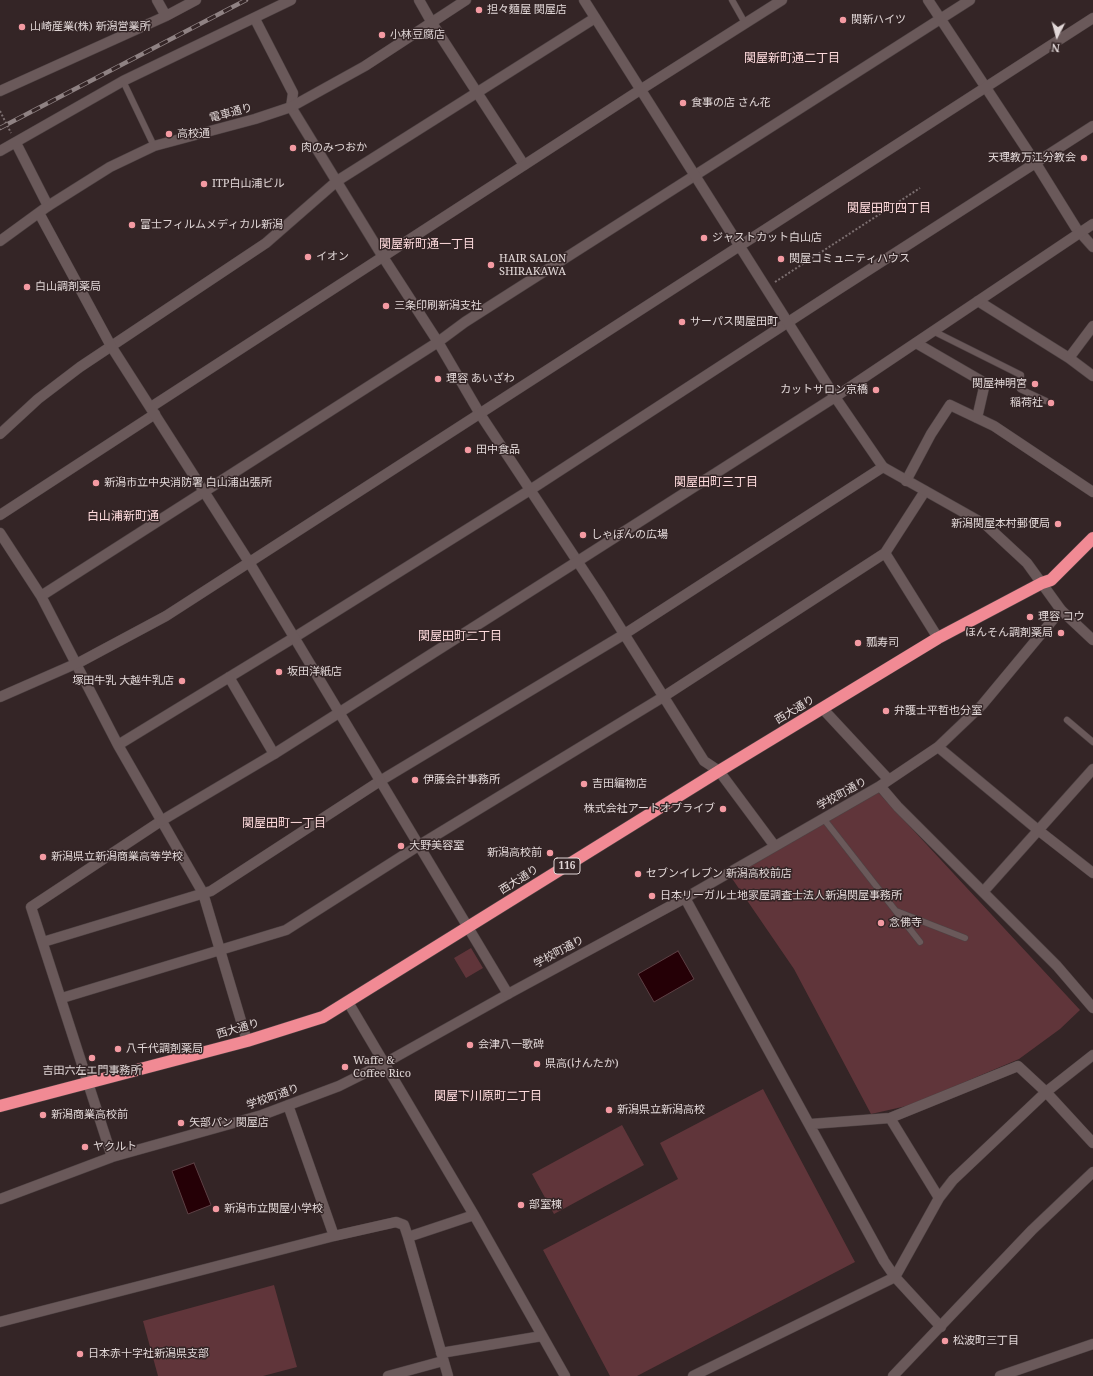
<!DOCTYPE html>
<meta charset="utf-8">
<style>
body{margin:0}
#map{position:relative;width:1093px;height:1376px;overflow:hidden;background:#342526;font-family:"Noto Serif",serif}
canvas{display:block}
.north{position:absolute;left:1037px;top:16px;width:40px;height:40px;-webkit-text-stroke:3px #342526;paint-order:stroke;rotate:186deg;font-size:11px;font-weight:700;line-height:16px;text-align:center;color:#e1d7d7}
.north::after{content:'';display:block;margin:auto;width:14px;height:18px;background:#e1d7d7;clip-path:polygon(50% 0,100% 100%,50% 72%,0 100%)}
</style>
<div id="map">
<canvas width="1093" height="1376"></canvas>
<div class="north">N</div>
</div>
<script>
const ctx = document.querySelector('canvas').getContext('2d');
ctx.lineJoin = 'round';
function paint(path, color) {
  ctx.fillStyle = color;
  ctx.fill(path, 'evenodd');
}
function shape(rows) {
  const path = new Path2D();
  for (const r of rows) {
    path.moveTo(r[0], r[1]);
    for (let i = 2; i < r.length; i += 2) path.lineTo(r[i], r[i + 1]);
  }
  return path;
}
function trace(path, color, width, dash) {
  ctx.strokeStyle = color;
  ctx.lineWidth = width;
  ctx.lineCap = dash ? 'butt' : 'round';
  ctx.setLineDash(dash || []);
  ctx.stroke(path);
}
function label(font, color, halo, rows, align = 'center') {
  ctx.font = font + ' "Noto Serif","Noto Sans JP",serif';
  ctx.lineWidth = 3;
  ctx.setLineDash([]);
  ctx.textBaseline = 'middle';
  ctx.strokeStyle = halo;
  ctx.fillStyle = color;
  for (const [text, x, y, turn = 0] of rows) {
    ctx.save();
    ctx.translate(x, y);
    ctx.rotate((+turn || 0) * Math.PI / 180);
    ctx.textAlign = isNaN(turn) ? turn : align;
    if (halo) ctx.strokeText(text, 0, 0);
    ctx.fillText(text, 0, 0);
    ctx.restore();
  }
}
paint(shape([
 [877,791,1080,1010,1060,1029,1019,1059,911,1105,871,1114,794,969,731,877],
 [471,948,483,968,466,978,454,958],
 [763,1089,855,1262,637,1376,610,1376,543,1250,678,1179,660,1143],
 [622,1125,644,1165,554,1214,532,1174],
 [274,1285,297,1367,263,1376,158,1376,143,1321]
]), '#60353a');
const water = shape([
 [678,951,694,979,654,1002,638,974,678,951],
 [194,1163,211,1205,188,1214,172,1171,194,1163]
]);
paint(water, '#250006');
trace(water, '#5d4045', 1);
const lane = shape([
 [732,0,745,23],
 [123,81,154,146],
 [933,331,1021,375,1020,389,1046,401],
 [1067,720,1093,742],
 [823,818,920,942],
 [896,911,965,938]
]);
const street = shape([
 [157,0,166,16],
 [419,0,432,23,524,165],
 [928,0,1035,162,1076,228,1093,247],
 [255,19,293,93,291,107,383,257,438,342,480,414,599,594,704,761,719,771,774,845],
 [0,91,166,16,196,0],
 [16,143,48,206],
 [0,151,123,81,291,0],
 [978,301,1069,358,1093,376],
 [916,343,985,383,977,418],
 [1069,358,1093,326],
 [0,434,38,399,80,367,266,243,337,181,595,18],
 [906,481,931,434,950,405,994,426,1093,492],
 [0,515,155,414],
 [0,533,41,596,118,745],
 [885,553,938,638],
 [41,596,438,342,465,322,970,0],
 [229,677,274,754],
 [822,708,889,780],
 [938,747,1038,830,1093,873],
 [880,786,898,807,1057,966,1093,1008],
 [983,892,1093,769],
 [685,898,884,1261,895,1277,941,1327],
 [43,942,211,891,380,781,623,635,883,467],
 [62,998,286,930,418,846,663,697,885,553,925,491],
 [348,1002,474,1215,565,1376],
 [247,1041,203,893,118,745,295,637,530,490,836,291,1093,126],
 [288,1105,334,1236],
 [890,1118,939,1198],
 [811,1124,890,1118,1018,1066,1046,1092,1093,1143],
 [112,1157,31,907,161,821],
 [0,1199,112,1157,262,1115,339,1086,385,1063,508,994,685,898,880,786,938,747,982,705,1061,610],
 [408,1237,474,1215],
 [0,1322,334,1236,396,1222,404,1225,408,1237,448,1376],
 [441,1353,542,1336],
 [388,1376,443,1361],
 [693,1376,895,1277,939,1198,953,1180,1046,1092,1093,1055]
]);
const secondary = shape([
 [584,0,835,397,883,467,986,525,1027,563,1061,610,1093,640],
 [39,213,111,346,249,562,508,994],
 [0,241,48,206,110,167,154,146,255,119,291,107,365,66,466,0],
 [151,407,640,90,782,0],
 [0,697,82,661,166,616,1093,18],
 [161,821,274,754,578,561,835,397,1093,224],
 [893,1376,1032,1230,1093,1172],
 [1000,1376,1093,1344]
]);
const highway = shape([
 [0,1106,247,1041,323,1017,719,771,938,638,1042,583,1051,580,1093,538]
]);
trace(lane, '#4e4243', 7);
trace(street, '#4e4243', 11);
trace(secondary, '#4e4243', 11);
trace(highway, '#4e4243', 13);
trace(shape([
 [0,111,11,133],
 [775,282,920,188]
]), '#7c6f70', 2, [2, 2]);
trace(lane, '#6a595a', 6);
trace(street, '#6a595a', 10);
trace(secondary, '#6a595a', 10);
trace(highway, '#f18a94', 12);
const rail = shape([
 [0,128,246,0]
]);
trace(rail, '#8f8283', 4.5);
trace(rail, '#342526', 3, [9]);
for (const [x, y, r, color] of [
 [479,10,4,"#f49aa2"],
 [843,20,4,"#f49aa2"],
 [22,27,4,"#f49aa2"],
 [382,35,4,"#f49aa2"],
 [683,103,4,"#f49aa2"],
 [169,134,4,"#f49aa2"],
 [293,148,4,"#f49aa2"],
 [1084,158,4,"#f49aa2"],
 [204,184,4,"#f49aa2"],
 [132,225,4,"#f49aa2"],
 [704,238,4,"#f49aa2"],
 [308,257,4,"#f49aa2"],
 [781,259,4,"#f49aa2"],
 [491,265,4,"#f49aa2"],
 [27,287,4,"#f49aa2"],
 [386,306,4,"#f49aa2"],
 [682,322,4,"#f49aa2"],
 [438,379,4,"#f49aa2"],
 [1035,384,4,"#f49aa2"],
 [876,390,4,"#f49aa2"],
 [1051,403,4,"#f49aa2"],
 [468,450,4,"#f49aa2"],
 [96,483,4,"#f49aa2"],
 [1058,524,4,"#f49aa2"],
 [583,535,4,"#f49aa2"],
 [1030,617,4,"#f49aa2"],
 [1061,633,4,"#f49aa2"],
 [858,643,4,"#f49aa2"],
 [279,672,4,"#f49aa2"],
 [182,681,4,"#f49aa2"],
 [886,711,4,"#f49aa2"],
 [415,780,4,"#f49aa2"],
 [584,784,4,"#f49aa2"],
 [723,809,4,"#f49aa2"],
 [401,846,4,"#f49aa2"],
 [550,853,4,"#f49aa2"],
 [43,857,4,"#f49aa2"],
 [638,874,4,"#f49aa2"],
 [652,896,4,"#f49aa2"],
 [881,923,4,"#f49aa2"],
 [470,1045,4,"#f49aa2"],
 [118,1049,4,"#f49aa2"],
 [92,1058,4,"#f49aa2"],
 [537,1064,4,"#f49aa2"],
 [345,1067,4,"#f49aa2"],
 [609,1110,4,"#f49aa2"],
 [43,1115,4,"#f49aa2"],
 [181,1123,4,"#f49aa2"],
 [85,1147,4,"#f49aa2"],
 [521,1205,4,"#f49aa2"],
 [216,1209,4,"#f49aa2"],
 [945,1341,4,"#f49aa2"],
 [80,1354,4,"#f49aa2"]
]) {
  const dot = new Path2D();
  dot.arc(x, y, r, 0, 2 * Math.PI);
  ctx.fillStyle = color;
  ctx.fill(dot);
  trace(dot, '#342526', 1.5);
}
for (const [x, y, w] of [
 [567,866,26]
]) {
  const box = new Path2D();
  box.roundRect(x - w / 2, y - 8, w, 16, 3);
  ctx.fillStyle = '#342526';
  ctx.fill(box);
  trace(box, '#e1d7d7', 1);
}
label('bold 10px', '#e1d7d7', null, [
 ["116",567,866]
]);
label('11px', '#e1d7d7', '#342526', [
 ["担々麵屋 関屋店",487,10],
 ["関新ハイツ",851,20],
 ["山崎産業(株) 新潟営業所",30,27],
 ["小林豆腐店",390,35],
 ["食事の店 さん花",691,103],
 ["高校通",177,134],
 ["肉のみつおか",301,148],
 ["天理教万江分教会",1076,158,"right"],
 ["ITP白山浦ビル",212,184],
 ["富士フィルムメディカル新潟",140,225],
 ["ジャストカット白山店",712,238],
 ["イオン",316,257],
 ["HAIR SALON",499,259],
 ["SHIRAKAWA",499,272],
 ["関屋コミュニティハウス",789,259],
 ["白山調剤薬局",35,287],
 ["三条印刷新潟支社",394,306],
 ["サーパス関屋田町",690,322],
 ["理容 あいざわ",446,379],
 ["関屋神明宮",1027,384,"right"],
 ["カットサロン京橋",868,390,"right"],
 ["稲荷社",1043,403,"right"],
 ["田中食品",476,450],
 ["新潟市立中央消防署 白山浦出張所",104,483],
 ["新潟関屋本村郵便局",1050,524,"right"],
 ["しゃぼんの広場",591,535],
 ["理容 コウ",1038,617],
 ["ほんそん調剤薬局",1053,633,"right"],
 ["瓢寿司",866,643],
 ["坂田洋紙店",287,672],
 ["塚田牛乳 大越牛乳店",174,681,"right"],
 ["弁護士平哲也分室",894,711],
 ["伊藤会計事務所",423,780],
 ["吉田編物店",592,784],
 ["株式会社アートオブライブ",715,809,"right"],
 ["大野美容室",409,846],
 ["新潟高校前",542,853,"right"],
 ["新潟県立新潟商業高等学校",51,857],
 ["セブンイレブン 新潟高校前店",646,874],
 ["日本リーガル土地家屋調査士法人新潟関屋事務所",660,896],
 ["念佛寺",889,923],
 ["会津八一歌碑",478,1045],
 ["八千代調剤薬局",126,1049],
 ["Waffe &",353,1061],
 ["Coffee Rico",353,1074],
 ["県高(けんたか)",545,1064],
 ["吉田六左エ門事務所",92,1071,"center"],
 ["新潟県立新潟高校",617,1110],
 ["新潟商業高校前",51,1115],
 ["矢部パン 関屋店",189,1123],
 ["ヤクルト",93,1147],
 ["部室棟",529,1205],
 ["新潟市立関屋小学校",224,1209],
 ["松波町三丁目",953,1341],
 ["日本赤十字社新潟県支部",88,1354]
], 'left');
label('11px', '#e1d7d7', '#342526', [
 ["電車通り",231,113,-15],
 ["西大通り",795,710,-31],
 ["学校町通り",842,794,-29],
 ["西大通り",519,880,-32],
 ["学校町通り",559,952,-28],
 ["西大通り",238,1029,-16],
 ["学校町通り",273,1097,-19]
]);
label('12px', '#fedadc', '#342526', [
 ["関屋新町通二丁目",792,59],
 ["関屋田町四丁目",889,209],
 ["関屋新町通一丁目",427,245],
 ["関屋田町三丁目",716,483],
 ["白山浦新町通",123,517],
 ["関屋田町二丁目",460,637],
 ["関屋田町一丁目",284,824],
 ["関屋下川原町二丁目",488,1097]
]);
</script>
